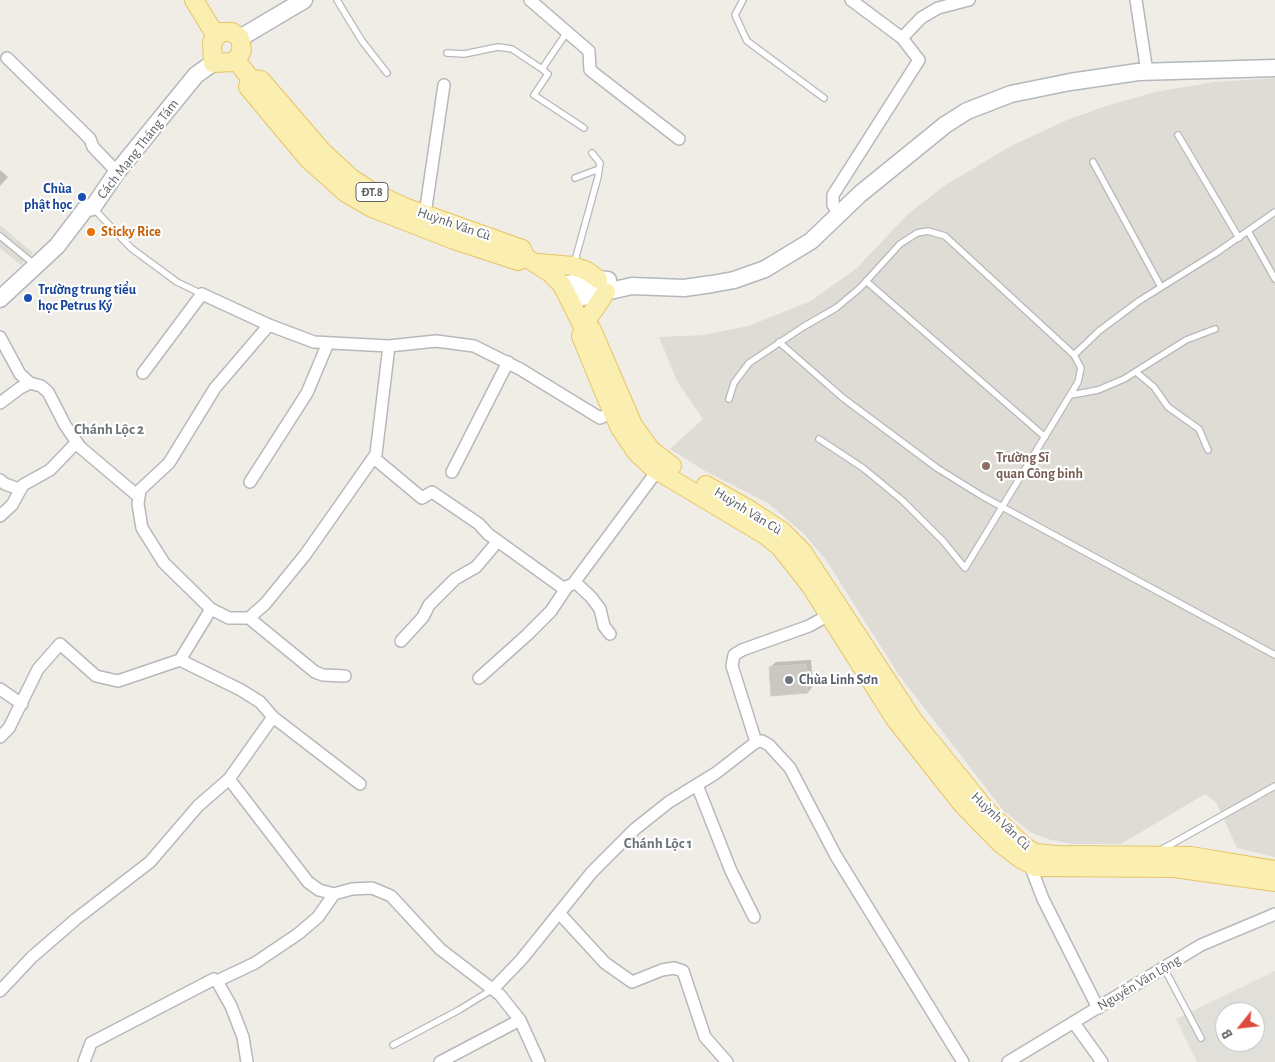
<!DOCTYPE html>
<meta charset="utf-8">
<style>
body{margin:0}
#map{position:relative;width:1275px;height:1062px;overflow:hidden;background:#efede6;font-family:"Alegreya Sans",sans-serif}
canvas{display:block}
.north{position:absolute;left:1215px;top:1002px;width:50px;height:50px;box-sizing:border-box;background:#fff;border:1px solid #bec0c1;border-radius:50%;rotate:241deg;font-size:14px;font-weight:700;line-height:20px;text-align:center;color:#5d6165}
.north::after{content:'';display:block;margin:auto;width:18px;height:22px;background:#de4a3c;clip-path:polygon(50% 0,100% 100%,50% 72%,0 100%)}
</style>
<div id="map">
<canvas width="1275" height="1062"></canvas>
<div class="north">B</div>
</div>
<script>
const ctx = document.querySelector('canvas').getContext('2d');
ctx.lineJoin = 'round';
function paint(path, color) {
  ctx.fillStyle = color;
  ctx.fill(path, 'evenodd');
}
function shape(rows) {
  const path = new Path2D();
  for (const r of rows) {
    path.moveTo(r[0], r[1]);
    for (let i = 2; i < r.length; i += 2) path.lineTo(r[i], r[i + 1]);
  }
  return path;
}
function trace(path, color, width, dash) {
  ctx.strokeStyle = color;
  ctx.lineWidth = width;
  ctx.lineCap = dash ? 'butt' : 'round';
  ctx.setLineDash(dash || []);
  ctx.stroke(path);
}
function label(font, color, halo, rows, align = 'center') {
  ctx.font = font + ' "Alegreya Sans",sans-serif';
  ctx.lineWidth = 4.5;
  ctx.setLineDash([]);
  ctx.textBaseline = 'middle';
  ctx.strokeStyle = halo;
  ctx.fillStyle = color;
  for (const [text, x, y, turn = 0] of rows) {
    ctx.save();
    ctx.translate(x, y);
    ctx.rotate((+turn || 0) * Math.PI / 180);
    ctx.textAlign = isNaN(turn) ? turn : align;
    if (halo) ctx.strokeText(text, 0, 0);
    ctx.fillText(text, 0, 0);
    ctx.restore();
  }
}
paint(shape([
 [1275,971,1275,1062,1197,1062,1176,1019],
 [1225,1012,1255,1012,1255,1042,1225,1042]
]), '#e0dfda');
paint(shape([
 [1275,78,1275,857,1237,848,1216,802,1205,794,1121,844,1072,844,1051,840,1030,832,1003,810,899,675,826,560,805,535,768,503,705,471,670,449,703,419,678,383,659,337,704,335,748,326,811,301,857,268,907,215,944,186,1011,146,1067,120,1106,106,1155,92,1214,82],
 [0,225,33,253,21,265,0,248]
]), '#dedcd4');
paint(shape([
 [0,170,8,177,0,186],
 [811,660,813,686,808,692,770,667,776,662]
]), '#0003');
const building = shape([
 [806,664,808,693,771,696,769,667,806,664]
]);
paint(building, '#cac8c2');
trace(building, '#d3cec4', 1);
const lane = shape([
 [337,0,362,41,387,73],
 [743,0,735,15,747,41,824,98],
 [567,32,542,69,548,74,534,95,584,128],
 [447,53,464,54,498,47,512,49,542,69],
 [1178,135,1239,238],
 [1093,162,1161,287],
 [575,178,599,169],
 [94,209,131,248,177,282,202,294],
 [1248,231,1275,279],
 [0,236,34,264],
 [574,264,598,177,600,163,592,153],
 [866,281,1045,437],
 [779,342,843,398,937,468,982,496,1275,655],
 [1074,355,1099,331,1139,301,1216,253,1275,212],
 [1136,372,1154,387,1168,407,1199,429,1208,450],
 [1071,395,1098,390,1124,379,1186,340,1215,329],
 [729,399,734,383,749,363,803,327,836,308,860,288,900,244,917,233,928,231,945,236,1074,355,1081,368,1078,382,965,568,943,541,903,501,863,468,819,439],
 [1159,851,1275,786],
 [1164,968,1201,1038],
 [393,1045,459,1010,493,989]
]);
const street = shape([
 [530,0,589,51,590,70,679,139],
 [1136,0,1147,72],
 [902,38,921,18,938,8,969,0],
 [7,58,80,129,90,139,93,147,117,172],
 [425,214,444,85],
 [839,214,833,205,833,195,919,60,902,38,851,0],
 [269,325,215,388,169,463,140,490,138,504,142,528,164,563,211,609,229,618,249,618,265,604,305,555,376,454,389,346],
 [0,337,20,374,30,383,41,386,48,392,65,425,80,447,139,497],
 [143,373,202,294,269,325,314,342,389,346,436,341,474,346,520,369,600,418,617,410],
 [0,403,20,388,30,383],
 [374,458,422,498,432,492,479,524,488,534,563,588,573,584,657,471],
 [452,472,508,362],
 [0,480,5,484,19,489],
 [250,482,307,393,328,343],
 [0,516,12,505,23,485,50,470,76,443],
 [575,582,591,597,600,609,604,626,610,634],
 [249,618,315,672,323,675,345,676],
 [401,641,423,617,429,605,455,579,476,567,498,541],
 [180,660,241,690,260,702,273,717,229,779,308,882,319,890,334,894,352,889,372,888,391,896,440,949,500,995,520,1020,539,1062],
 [479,678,527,635,551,611,567,587],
 [0,689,22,704],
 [273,717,360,784],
 [0,737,9,728,38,669,60,644,96,676,118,681,180,660,211,609],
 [756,742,762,741,769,745,790,768,836,856,963,1062],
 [697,785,731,871,754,917],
 [1030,865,1043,899,1098,1008],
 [559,913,605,963,632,982,662,970,674,968,683,971,705,1037,727,1062],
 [217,981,255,963,298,934,318,917,334,894],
 [493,989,521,960,592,872,635,829,669,802,716,773,756,742,732,666,734,655,742,650,809,626,829,615],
 [0,991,32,957,76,919,150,862,198,806,229,779],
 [1074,1023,1102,1062],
 [84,1062,91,1043,214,979,217,981,231,1006,243,1037,247,1062],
 [440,1062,520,1020],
 [1008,1062,1201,945,1275,914]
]);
const secondary = shape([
 [240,38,304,0],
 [562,285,598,279,608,280],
 [0,299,57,246,86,208,93,207,117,172,196,75,213,63],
 [570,300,632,286,684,288,712,284,734,280,765,269,811,241,860,194,945,125,967,111,1011,94,1070,82,1138,72,1275,68]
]);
const primary = shape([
 [194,0,216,36],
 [221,32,232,32,240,38,242,51,234,62,213,63,212,42,221,32],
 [236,60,250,78,248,87,308,159,346,193,372,208,454,240,518,261,525,257],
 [250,78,261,80,322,151,351,178,374,193,407,208,522,249,525,257,549,272,562,285,584,329],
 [538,263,573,266,587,271,598,279],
 [583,326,606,292],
 [584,329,581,336,606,397,620,428,636,452,653,468,765,535,780,547,810,585,895,719,962,804,1000,843,1021,859,1036,867,1174,868,1275,882],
 [584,329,592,330,633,425,651,450,672,466],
 [706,485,750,510,782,531,802,551,913,720,987,811,1024,846,1035,853,1057,855,1191,856,1275,870]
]);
trace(lane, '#b6b8bb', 8);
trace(street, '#b6b8bb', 14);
trace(secondary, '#b4b8bc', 19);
trace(primary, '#e8c465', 20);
trace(lane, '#fff', 5.5);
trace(street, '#fff', 11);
trace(secondary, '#fff', 16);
trace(primary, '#faeeb0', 18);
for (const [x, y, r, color] of [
 [82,197,5,"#1a4fb4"],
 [91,232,5,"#e8710a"],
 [28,298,5,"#1a4fb4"],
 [986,466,5,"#8d6e63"],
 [789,680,5,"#6b7280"]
]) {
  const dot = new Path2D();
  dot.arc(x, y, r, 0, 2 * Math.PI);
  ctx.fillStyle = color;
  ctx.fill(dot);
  trace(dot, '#fff', 2);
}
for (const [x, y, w] of [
 [372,192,32]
]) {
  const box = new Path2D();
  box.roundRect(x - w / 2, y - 9.5, w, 19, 4);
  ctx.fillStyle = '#fff';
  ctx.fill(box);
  trace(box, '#5d6165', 1);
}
label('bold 12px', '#5d6165', null, [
 ["ĐT.8",372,192]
]);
label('14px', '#5d6165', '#fff', [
 ["Cách Mạng Tháng Tám",138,149,-52],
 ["Huỳnh Văn Cù",454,224,19],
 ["Huỳnh Văn Cù",748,511,32],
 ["Huỳnh Văn Cù",1001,821,44],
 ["Nguyễn Văn Lộng",1139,983,-31]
]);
label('bold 14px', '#164399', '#fff', [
 ["Chùa",72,189],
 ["phật học",72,205],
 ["Trường trung tiểu",38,290,"left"],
 ["học Petrus Ký",38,306,"left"]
], 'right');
label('bold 14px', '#c56008', '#fff', [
 ["Sticky Rice",101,232]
], 'left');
label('bold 14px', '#785e54', '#fff', [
 ["Trường Sĩ",996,458],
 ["quan Công binh",996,474]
], 'left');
label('bold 14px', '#5b616d', '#fff', [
 ["Chùa Linh Sơn",799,680]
], 'left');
label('bold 15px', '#6e7377', '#fff', [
 ["Chánh Lộc 2",109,429],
 ["Chánh Lộc 1",658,843]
]);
</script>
